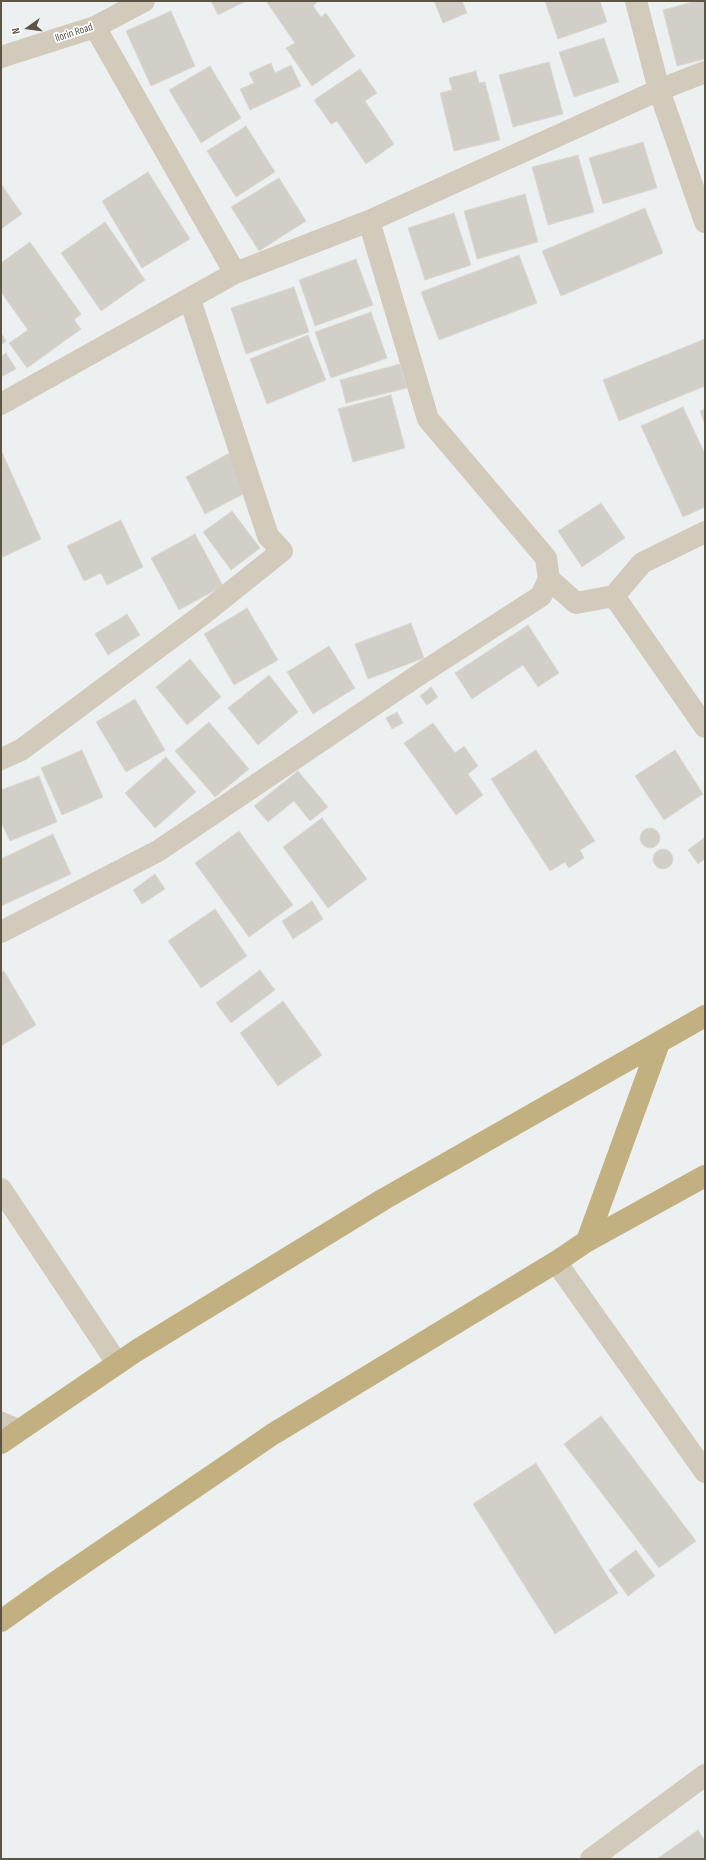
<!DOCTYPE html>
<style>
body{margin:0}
#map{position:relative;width:706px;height:1860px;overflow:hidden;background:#edf0f1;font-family:"Sofia Sans Condensed",sans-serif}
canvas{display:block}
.frame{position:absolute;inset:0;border:2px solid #5d5544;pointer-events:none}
.north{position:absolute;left:8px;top:8px;width:40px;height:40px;-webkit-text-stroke:3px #fff;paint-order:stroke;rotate:256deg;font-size:11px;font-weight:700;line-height:16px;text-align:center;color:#5d5544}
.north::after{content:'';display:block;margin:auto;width:14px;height:18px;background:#5d5544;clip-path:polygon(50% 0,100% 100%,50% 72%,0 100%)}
</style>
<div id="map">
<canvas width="706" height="1860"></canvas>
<div class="frame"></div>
<div class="north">N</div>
</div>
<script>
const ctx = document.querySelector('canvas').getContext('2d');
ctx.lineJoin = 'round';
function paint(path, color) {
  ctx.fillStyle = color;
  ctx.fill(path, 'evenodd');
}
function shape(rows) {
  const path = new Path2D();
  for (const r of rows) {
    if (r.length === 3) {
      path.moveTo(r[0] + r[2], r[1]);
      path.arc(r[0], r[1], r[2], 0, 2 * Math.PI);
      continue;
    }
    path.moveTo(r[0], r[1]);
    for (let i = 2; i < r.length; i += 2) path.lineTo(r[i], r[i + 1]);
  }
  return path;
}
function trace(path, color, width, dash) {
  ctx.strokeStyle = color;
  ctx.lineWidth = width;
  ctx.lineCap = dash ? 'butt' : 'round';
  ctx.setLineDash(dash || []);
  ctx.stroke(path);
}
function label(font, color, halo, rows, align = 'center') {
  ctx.font = font + ' "Sofia Sans Condensed",sans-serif';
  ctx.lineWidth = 3.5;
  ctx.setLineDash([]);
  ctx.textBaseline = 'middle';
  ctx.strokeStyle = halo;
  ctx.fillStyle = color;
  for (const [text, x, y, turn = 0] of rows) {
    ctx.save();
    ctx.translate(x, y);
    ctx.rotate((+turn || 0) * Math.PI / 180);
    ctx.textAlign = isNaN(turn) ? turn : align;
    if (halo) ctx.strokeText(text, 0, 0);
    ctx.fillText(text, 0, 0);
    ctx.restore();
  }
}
const building = shape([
 [211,1,246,1,218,15,211,1],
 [266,1,318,1,313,6,321,17,326,13,355,56,312,86,286,48,295,43,266,1],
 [434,1,462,1,467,13,443,23,434,1],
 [545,1,600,1,607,22,558,39,545,1],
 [696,1,705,1,705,59,677,66,663,10,696,1],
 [171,11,195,66,151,86,126,31,171,11],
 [604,38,619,82,574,97,559,52,604,38],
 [549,62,563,114,513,127,499,75,549,62],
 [271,63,275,73,291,65,301,86,250,110,240,89,254,83,249,73,271,63],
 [210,66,241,118,201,143,169,90,210,66],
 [360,69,377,93,365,101,394,144,366,164,337,121,331,124,314,100,360,69],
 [476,71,479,83,485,82,500,140,454,151,440,93,452,90,449,78,476,71],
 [246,126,275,172,236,197,207,151,246,126],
 [643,142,657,188,603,204,589,158,643,142],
 [578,155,594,212,548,225,532,167,578,155],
 [148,172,190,239,142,268,102,201,148,172],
 [279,178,306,221,259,251,231,207,279,178],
 [1,184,22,214,1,229,1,184],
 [525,194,538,242,477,259,464,211,525,194],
 [645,208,663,253,561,296,542,251,645,208],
 [454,213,471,265,425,280,408,228,454,213],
 [105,222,145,280,101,311,61,253,105,222],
 [30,242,81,314,74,320,81,329,27,368,9,343,28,330,1,292,1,263,30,242],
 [519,255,537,303,439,340,421,292,519,255],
 [356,259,373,305,315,326,299,280,356,259],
 [294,287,309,332,246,354,231,308,294,287],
 [371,312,387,358,331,378,315,332,371,312],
 [1,333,6,341,1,345,1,333],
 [308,335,326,380,267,404,250,359,308,335],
 [705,339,705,386,619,421,603,380,705,339],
 [6,353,16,369,1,377,1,356,6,353],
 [400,364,407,388,346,403,340,380,400,364],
 [391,395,405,448,353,462,338,409,391,395],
 [683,407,705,454,705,507,683,517,641,426,683,407],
 [705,409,705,425,700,411,705,409],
 [1,450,41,539,1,558,1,450],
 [233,451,253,489,205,514,186,477,233,451],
 [601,503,625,538,582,567,558,531,601,503],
 [232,511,260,548,231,570,203,532,232,511],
 [121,520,143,567,107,585,101,573,84,581,67,546,121,520],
 [195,534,223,586,179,610,151,558,195,534],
 [247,608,278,660,234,685,204,634,247,608],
 [127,614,140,635,108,655,95,634,127,614],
 [411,623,424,658,368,679,355,644,411,623],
 [528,625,559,673,538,687,523,665,472,699,455,673,528,625],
 [329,646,355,688,313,714,287,672,329,646],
 [190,659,221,697,187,725,156,687,190,659],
 [269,675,298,712,258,745,228,708,269,675],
 [431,687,438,697,427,705,420,696,431,687],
 [135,699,165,750,126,772,96,722,135,699],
 [397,712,403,723,392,729,386,718,397,712],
 [209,722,249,769,215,797,175,751,209,722],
 [433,723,455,753,464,746,478,766,468,774,483,795,456,815,404,743,433,723],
 [82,750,103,797,62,815,41,768,82,750],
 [536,750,595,841,580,850,584,858,569,868,565,862,550,871,491,779,536,750],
 [675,750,703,794,664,820,635,776,675,750],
 [166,757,196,792,155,828,125,793,166,757],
 [298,771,328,807,310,821,294,801,268,822,254,806,298,771],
 [39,776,57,822,10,841,1,822,1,790,39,776],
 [322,818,367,879,328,908,283,847,322,818],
 [650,838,10],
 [239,831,293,905,249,937,195,863,239,831],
 [53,834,71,874,1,906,1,859,53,834],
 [704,838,705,859,698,864,688,850,704,838],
 [663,859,10],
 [155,874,165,889,142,904,133,890,155,874],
 [312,901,323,919,293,939,282,921,312,901],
 [215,909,247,956,201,988,168,941,215,909],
 [260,970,275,990,231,1023,216,1003,260,970],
 [4,971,36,1025,1,1046,1,973,4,971],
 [283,1001,322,1055,278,1086,240,1033,283,1001],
 [601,1416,696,1541,659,1568,564,1444,601,1416],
 [536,1463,618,1593,555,1634,473,1504,536,1463],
 [636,1550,655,1576,628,1596,609,1570,636,1550],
 [698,1830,705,1841,705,1859,657,1859,698,1830]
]);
paint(building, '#d1cfc7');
trace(building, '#dad9d1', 1);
trace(shape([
 [1,1419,22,1428]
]), '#d2cbbc', 15);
trace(shape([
 [636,1,659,90,705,222],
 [95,27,235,273],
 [1,57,95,27,144,1],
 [1,404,235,273,369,221,659,90,705,72],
 [549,579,576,603,614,596,705,727],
 [614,596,642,563,705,532],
 [1,759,21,750,202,615,282,551,268,536,190,300],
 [1,932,158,851,417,676,541,596,549,579,546,558,428,419,369,221],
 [1,1189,117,1363],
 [556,1262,705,1472],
 [591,1859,705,1775]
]), '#d2cbbc', 22);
trace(shape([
 [587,1241,659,1043],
 [1,1443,136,1351,384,1199,705,1016],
 [1,1621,50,1586,273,1434,556,1262,587,1241,705,1176]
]), '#c2b080', 22);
label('11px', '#5d5544', '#fff', [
 ["Ilorin Road",74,33,-18]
]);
</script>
